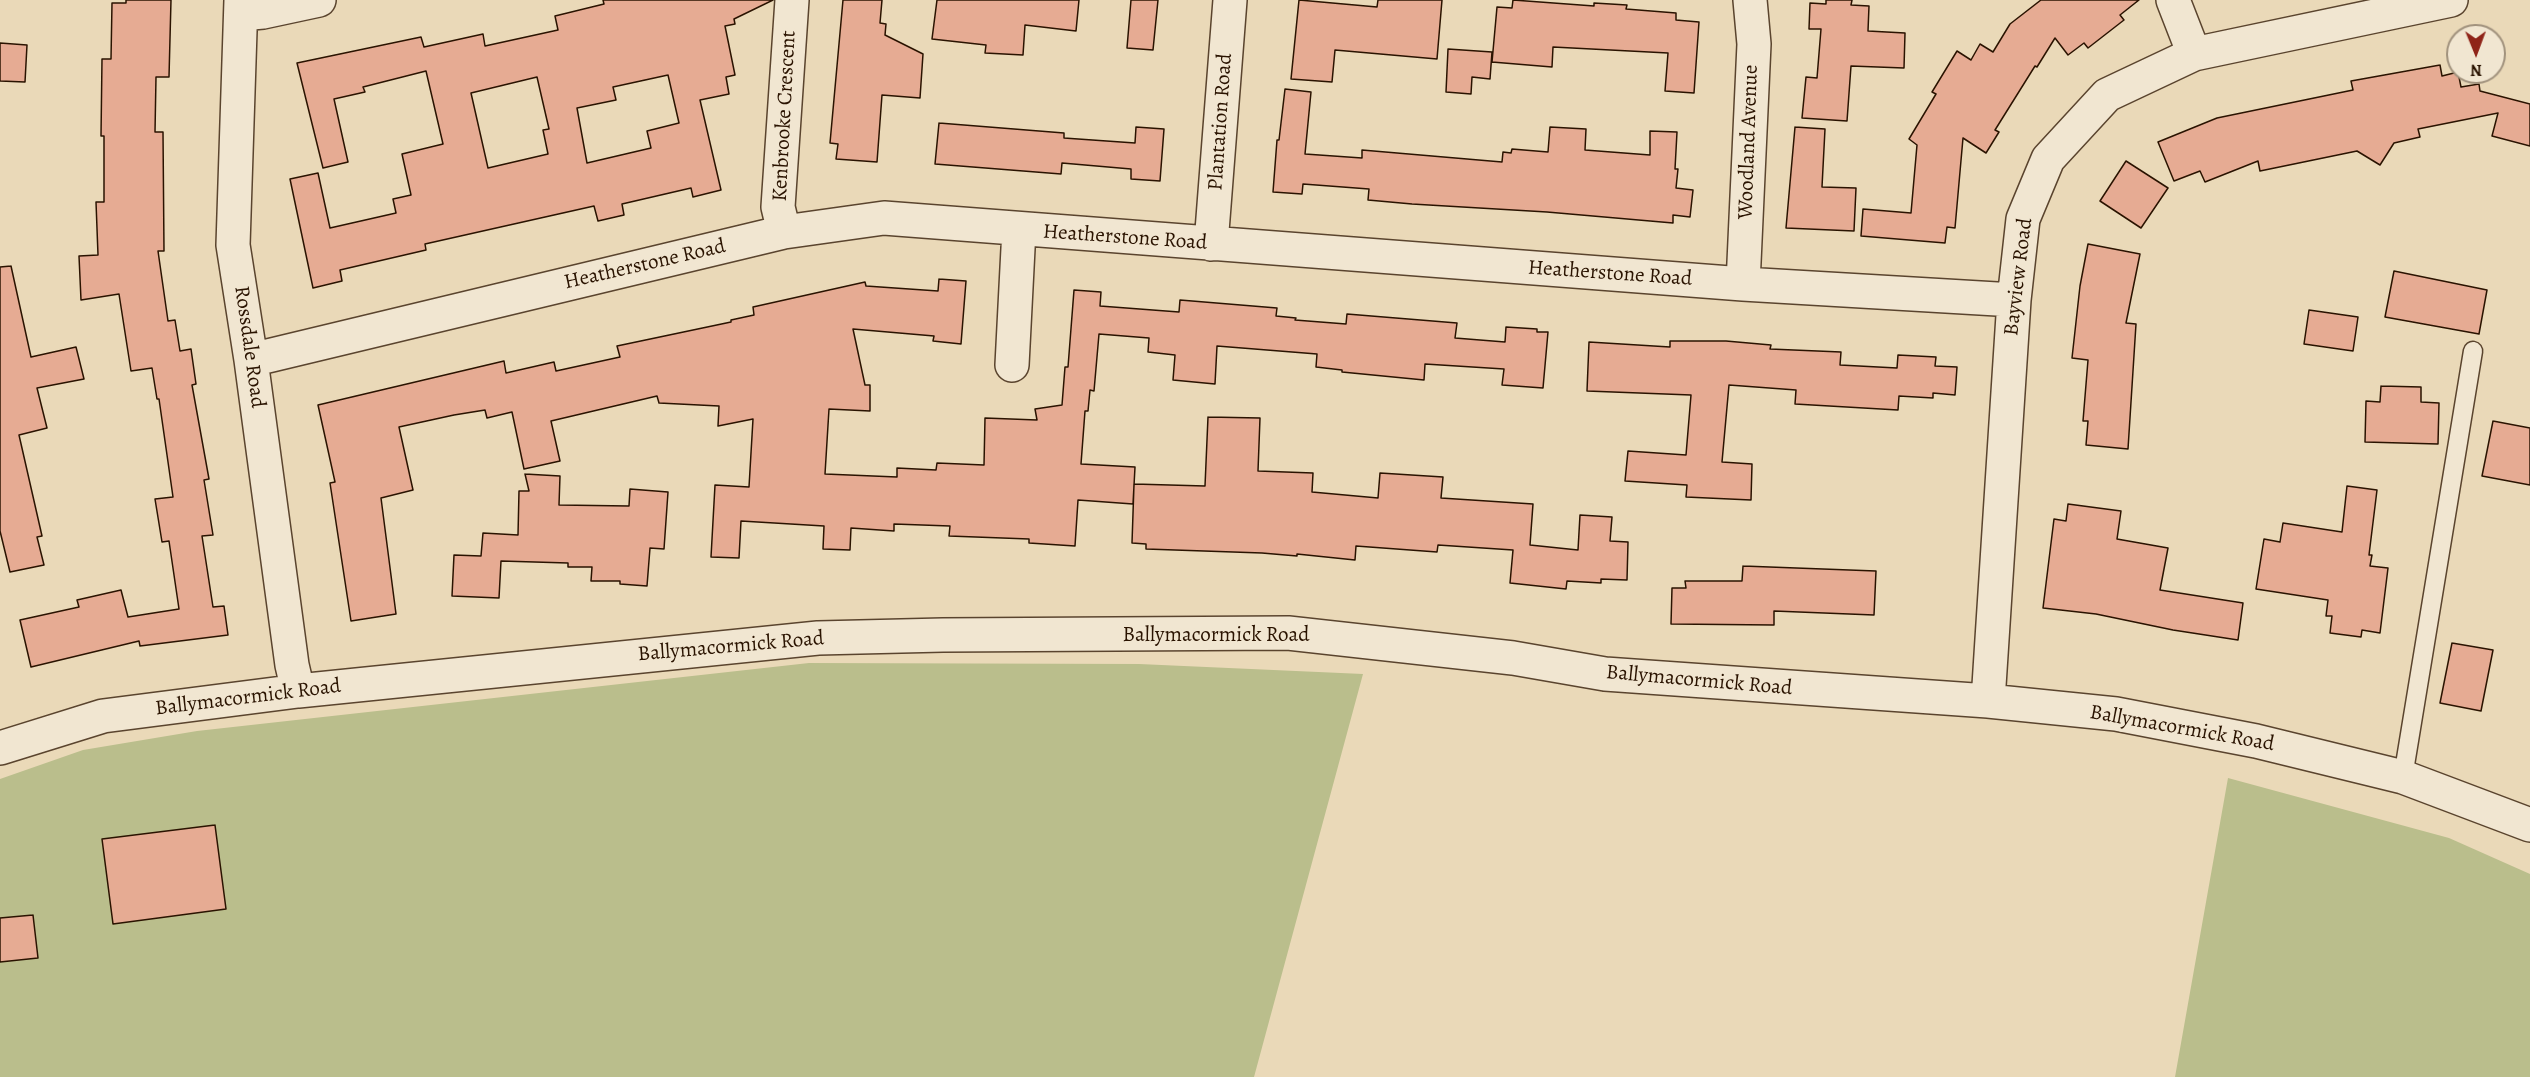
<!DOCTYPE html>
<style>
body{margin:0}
#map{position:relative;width:2530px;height:1077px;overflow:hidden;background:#ead9b8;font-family:Alegreya,serif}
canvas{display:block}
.north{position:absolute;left:2446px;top:24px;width:60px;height:60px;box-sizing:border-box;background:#f1e6d1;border:2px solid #a1927d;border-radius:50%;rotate:179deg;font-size:16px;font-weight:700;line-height:24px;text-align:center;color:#2a1300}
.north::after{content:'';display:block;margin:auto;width:21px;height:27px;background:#8f2418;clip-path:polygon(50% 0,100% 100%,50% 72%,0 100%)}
</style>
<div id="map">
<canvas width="2530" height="1077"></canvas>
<div class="north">N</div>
</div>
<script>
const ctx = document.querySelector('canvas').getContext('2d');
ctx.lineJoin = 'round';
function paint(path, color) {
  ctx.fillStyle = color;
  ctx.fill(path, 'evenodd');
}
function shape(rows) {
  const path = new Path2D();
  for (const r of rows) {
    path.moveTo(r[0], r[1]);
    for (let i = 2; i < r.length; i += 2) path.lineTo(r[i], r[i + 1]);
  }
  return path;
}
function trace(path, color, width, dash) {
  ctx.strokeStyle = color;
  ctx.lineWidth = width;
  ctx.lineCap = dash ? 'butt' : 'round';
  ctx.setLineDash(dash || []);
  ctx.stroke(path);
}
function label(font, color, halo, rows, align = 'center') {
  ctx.font = font + ' Alegreya,serif';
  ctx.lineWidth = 6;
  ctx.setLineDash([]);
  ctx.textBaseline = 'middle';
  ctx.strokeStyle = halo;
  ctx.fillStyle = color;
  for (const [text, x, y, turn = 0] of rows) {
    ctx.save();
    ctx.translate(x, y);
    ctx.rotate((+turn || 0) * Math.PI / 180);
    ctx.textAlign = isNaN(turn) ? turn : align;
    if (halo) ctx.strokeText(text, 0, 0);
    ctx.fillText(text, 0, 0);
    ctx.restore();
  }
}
paint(shape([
 [809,663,1139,664,1363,674,1254,1077,0,1077,0,779,83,750,197,731],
 [2228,778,2449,838,2530,874,2530,1077,2175,1077]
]), '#babe8c');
const building = shape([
 [126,0,171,0,169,77,156,77,155,132,163,132,164,251,158,251,168,321,175,320,180,351,191,349,196,384,192,385,209,479,204,480,213,535,202,536,213,607,224,606,228,635,140,646,139,641,31,667,20,620,79,607,77,600,121,590,128,617,179,609,169,541,162,542,155,499,173,497,159,399,157,399,152,368,131,371,119,294,81,300,79,256,98,255,96,202,104,202,104,136,101,136,102,59,111,59,112,3,126,3,126,0],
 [603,0,773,0,734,19,735,24,725,26,735,75,726,77,729,94,700,100,721,190,693,197,691,188,622,204,624,215,598,221,594,206,425,244,426,250,340,270,342,281,313,288,290,179,318,173,330,228,396,213,393,199,411,195,402,154,443,144,426,71,363,87,365,92,334,99,348,162,323,168,297,63,421,37,424,47,483,34,485,46,558,30,555,16,604,4,603,0],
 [668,75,679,123,647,131,651,148,587,163,577,108,616,100,613,87,668,75],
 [537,77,549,129,543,130,548,154,488,168,471,93,537,77],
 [843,0,882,0,880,23,886,24,885,35,923,54,920,98,882,95,877,162,836,159,838,144,830,143,843,0],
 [937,0,1079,0,1076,31,1025,25,1023,55,985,53,986,45,932,39,937,0],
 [1131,0,1158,0,1153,50,1127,48,1131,0],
 [1299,0,1377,7,1378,0,1442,0,1437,59,1335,50,1332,82,1291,79,1299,0],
 [1513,0,1594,6,1594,3,1627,5,1626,9,1676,13,1676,20,1699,22,1694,93,1665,91,1668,53,1553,47,1552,67,1492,62,1497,7,1512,8,1513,0],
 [1826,0,1852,0,1851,5,1869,6,1868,31,1905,33,1904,68,1851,66,1847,121,1802,118,1806,77,1817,78,1821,29,1809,29,1810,3,1826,4,1826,0],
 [2041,0,2139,0,2120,15,2124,20,2088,48,2084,43,2068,55,2055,38,2037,67,2035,66,1995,130,1999,132,1986,153,1963,138,1955,228,1947,227,1945,243,1861,236,1863,209,1911,213,1917,145,1909,139,1936,94,1932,92,1957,51,1971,60,1980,44,1993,52,2010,24,2041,0],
 [0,43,27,45,25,82,0,81,0,43],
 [1448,49,1492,52,1490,79,1472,77,1471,94,1446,92,1448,49],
 [2440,65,2442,76,2458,72,2461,87,2479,84,2480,91,2530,104,2530,146,2492,136,2498,113,2418,129,2420,137,2394,143,2380,165,2357,151,2260,171,2258,161,2205,182,2200,171,2174,181,2158,142,2217,118,2353,90,2351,81,2440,65],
 [1285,89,1311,92,1305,154,1362,158,1362,150,1502,162,1503,152,1511,153,1512,149,1548,152,1550,127,1586,129,1585,150,1650,155,1650,131,1677,132,1675,169,1678,169,1676,188,1693,190,1690,217,1673,215,1673,223,1547,212,1412,204,1368,200,1369,189,1303,184,1302,194,1273,192,1277,140,1279,140,1285,89],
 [939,123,1064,133,1064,138,1135,143,1136,127,1164,129,1160,181,1131,179,1131,169,1062,163,1061,174,935,164,939,123],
 [1795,127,1825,129,1822,187,1856,188,1854,231,1786,228,1795,127],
 [2126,161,2168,188,2141,228,2100,201,2126,161],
 [2088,244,2140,254,2126,323,2136,324,2128,449,2086,445,2088,421,2083,421,2088,360,2072,358,2080,286,2088,244],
 [11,266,31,357,76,347,84,379,37,388,47,428,19,435,42,536,37,537,44,565,10,572,0,531,0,267,11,266],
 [2394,271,2487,290,2479,334,2385,317,2394,271],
 [939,279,966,281,961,344,933,341,934,336,853,329,865,385,870,385,870,411,829,409,825,474,897,477,897,468,936,470,937,463,984,465,985,418,1037,420,1035,409,1062,405,1065,367,1068,367,1074,290,1101,292,1100,306,1179,312,1180,300,1277,308,1276,316,1296,318,1295,320,1346,324,1347,314,1457,323,1455,338,1505,342,1506,327,1537,329,1537,332,1548,332,1543,388,1502,385,1504,369,1425,364,1424,380,1342,372,1342,370,1316,367,1317,354,1217,346,1215,384,1173,380,1175,355,1148,352,1149,338,1099,334,1094,391,1090,390,1088,411,1085,411,1081,464,1135,467,1133,504,1078,500,1075,546,1029,543,1029,539,949,536,950,526,894,524,894,531,851,528,850,550,823,549,824,526,741,521,739,558,711,557,715,485,749,487,753,419,718,426,719,406,659,403,657,396,551,421,560,461,524,469,512,412,487,418,485,410,454,415,399,427,413,490,381,498,396,614,351,621,330,483,335,482,318,405,504,361,506,373,554,362,556,371,620,357,617,346,731,322,731,320,754,315,753,307,865,282,866,286,938,291,939,279],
 [2309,310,2358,317,2353,351,2304,344,2309,310],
 [1670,341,1726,341,1771,345,1770,349,1841,352,1840,365,1897,368,1898,355,1936,357,1935,366,1957,367,1955,395,1933,393,1933,398,1899,396,1898,410,1795,404,1796,390,1729,385,1722,462,1752,464,1751,500,1686,497,1687,485,1625,481,1628,451,1686,455,1691,395,1587,391,1589,342,1670,347,1670,341],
 [2381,386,2421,387,2421,402,2439,403,2438,444,2365,442,2366,401,2380,402,2381,386],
 [1208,417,1260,418,1258,471,1313,473,1312,492,1378,498,1380,473,1443,477,1441,498,1533,504,1530,545,1578,550,1580,515,1612,517,1610,541,1628,542,1627,580,1601,579,1601,583,1567,581,1566,589,1510,583,1513,550,1438,545,1437,552,1356,546,1355,560,1297,554,1297,556,1262,553,1146,549,1146,544,1132,543,1134,484,1205,486,1208,417],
 [2493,421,2530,428,2530,485,2482,476,2493,421],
 [525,474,560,476,559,505,629,506,630,489,668,492,664,549,650,548,647,586,620,584,620,581,591,581,592,567,568,567,568,563,501,561,499,598,452,596,454,555,481,556,483,533,518,535,519,491,529,491,525,474],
 [2347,486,2377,490,2369,555,2372,555,2370,566,2388,568,2380,633,2362,630,2361,637,2330,633,2332,616,2326,616,2328,600,2256,589,2264,539,2280,542,2283,523,2342,532,2347,486],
 [2068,504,2121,511,2117,539,2168,548,2160,590,2243,603,2238,640,2173,630,2096,614,2043,608,2054,519,2066,521,2068,504],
 [1743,566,1876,571,1874,615,1774,611,1774,625,1671,624,1672,588,1686,588,1685,581,1742,581,1743,566],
 [2452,643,2493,650,2481,711,2440,703,2452,643],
 [215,825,226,909,113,924,102,839,215,825],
 [33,915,38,958,0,962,0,918,33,915]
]);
paint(building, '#e6ab93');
trace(building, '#2a1300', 1.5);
const lane = shape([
 [2403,777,2473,351]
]);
const street = shape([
 [241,0,233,245,251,360,292,665,298,691],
 [2173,0,2194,54],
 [241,14,263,12,319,0],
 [784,232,778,207,792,0],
 [1211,244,1230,0],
 [1743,284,1754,44,1750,0],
 [251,360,784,232,884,218,1743,284,2014,300],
 [1012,365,1019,229],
 [1988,701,2014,300,2023,219,2048,159,2107,95,2194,54,2451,0],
 [0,748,103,716,298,691,818,638,943,635,1288,633,1513,658,1605,674,1988,701,2116,714,2256,741,2403,777,2530,825]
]);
trace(lane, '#5a442e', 21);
trace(street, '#5a442e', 36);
trace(lane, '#f1e6d1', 18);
trace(street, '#f1e6d1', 33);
label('21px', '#2a1300', '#f1e6d1', [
 ["Kenbrooke Crescent",785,116,-87],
 ["Plantation Road",1221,122,-86],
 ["Woodland Avenue",1749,142,-88],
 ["Heatherstone Road",1125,238,4],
 ["Heatherstone Road",645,265,-13],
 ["Heatherstone Road",1610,274,4],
 ["Bayview Road",2019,277,-83],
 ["Rossdale Road",249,347,82],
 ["Ballymacormick Road",1216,636],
 ["Ballymacormick Road",731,647,-5],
 ["Ballymacormick Road",1699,681,5],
 ["Ballymacormick Road",248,698,-7],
 ["Ballymacormick Road",2182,729,10]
]);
</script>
